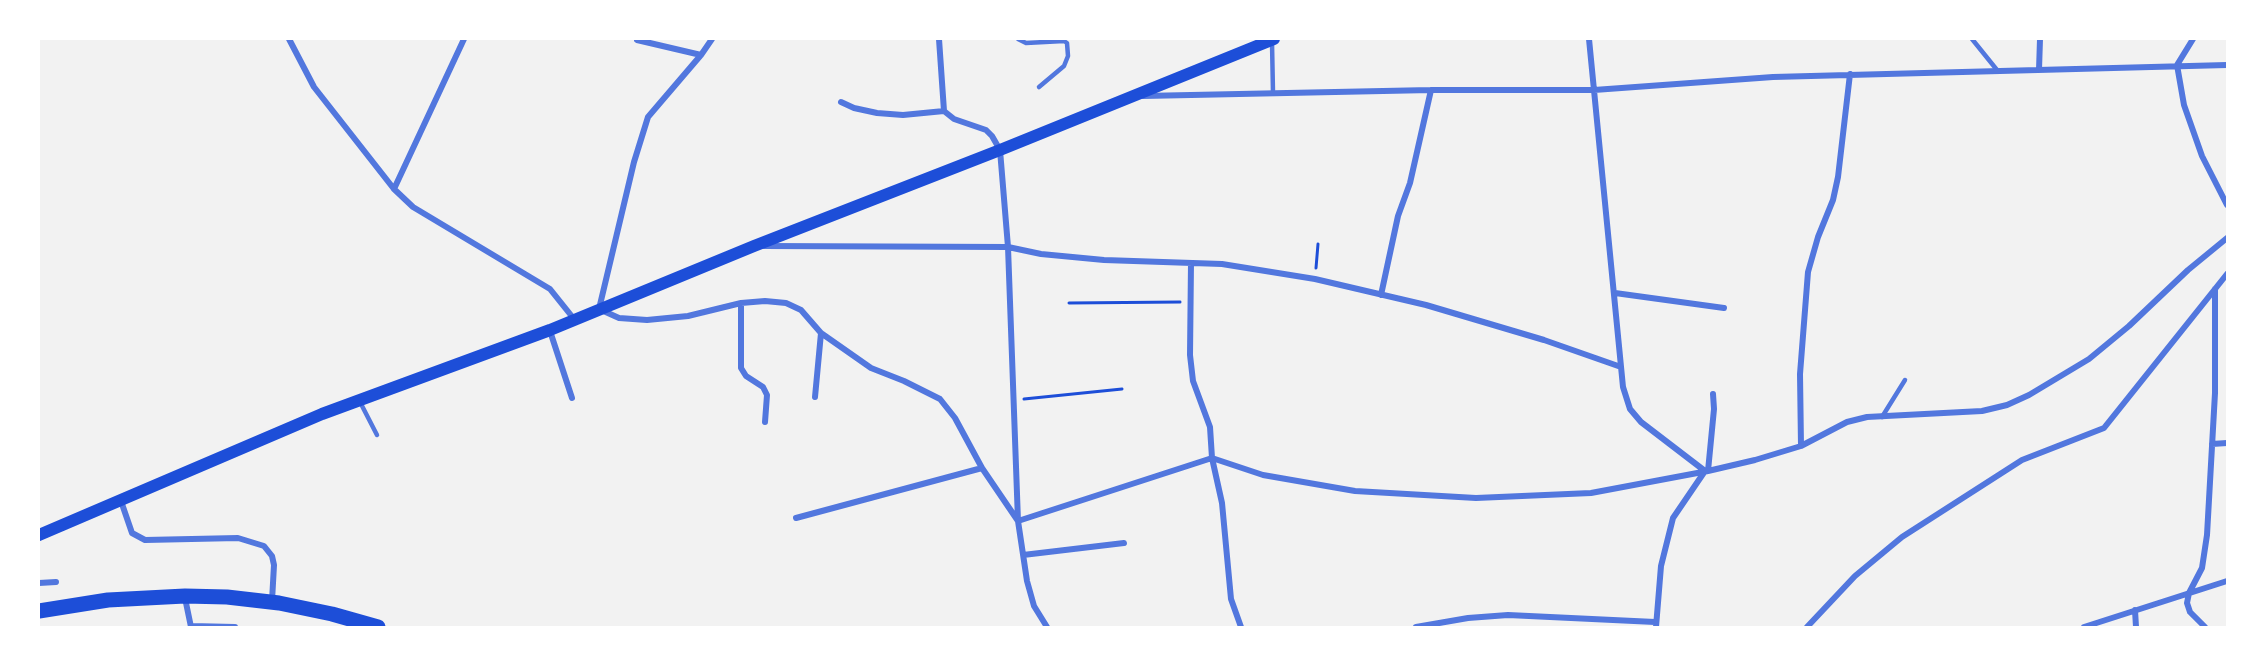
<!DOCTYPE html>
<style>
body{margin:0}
#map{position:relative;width:2266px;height:666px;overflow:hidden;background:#f2f2f2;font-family:"IBM Plex Sans",sans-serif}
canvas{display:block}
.frame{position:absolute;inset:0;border:40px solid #fff;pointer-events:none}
</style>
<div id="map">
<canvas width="2266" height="666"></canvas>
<div class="frame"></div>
</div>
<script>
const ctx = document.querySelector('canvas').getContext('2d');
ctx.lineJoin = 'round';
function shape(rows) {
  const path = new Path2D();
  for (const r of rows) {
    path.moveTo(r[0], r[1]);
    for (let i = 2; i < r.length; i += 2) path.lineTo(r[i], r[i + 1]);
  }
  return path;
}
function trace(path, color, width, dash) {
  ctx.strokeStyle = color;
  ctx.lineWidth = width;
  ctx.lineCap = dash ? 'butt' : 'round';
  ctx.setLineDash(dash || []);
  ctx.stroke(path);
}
trace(shape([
 [1316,268,1318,244],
 [1069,303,1180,302],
 [1024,399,1122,389]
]), '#1d4ed8', 3);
trace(shape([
 [1018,39,1026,43,1064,41,1067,43,1068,56,1064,66,1039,87],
 [1972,39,1997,70],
 [1272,42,1273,93],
 [359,400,377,435],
 [1882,417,1905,380]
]), '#5277de', 4.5);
trace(shape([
 [289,39,314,87,394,189,413,207,550,289,574,319],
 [712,39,701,55,648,117,634,162,599,309,619,318,647,320,688,316,741,303,765,301,786,303,801,310,821,333,871,368,904,381,940,399,955,418,982,468,1018,521],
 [939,39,944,111,954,119,986,130,992,136,1000,150,1008,247,1018,521,1027,581,1034,606,1047,627],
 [1589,39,1623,387,1630,409,1641,422,1705,471,1673,518,1661,566,1656,627],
 [2193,39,2177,65,2184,105,2202,156,2227,205],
 [637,40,701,55],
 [2039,70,2040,39],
 [1143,96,1431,90,1594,90,1773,77,2227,65],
 [841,102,854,108,877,113,903,115,944,111],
 [394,189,464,39],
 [764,246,1008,247,1041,254,1104,260,1222,264,1315,279,1426,305,1544,340,1621,367],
 [1191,263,1190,355,1193,381,1210,427,1212,458,1222,503,1231,599,1241,627],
 [1615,293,1724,308],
 [1381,295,1398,216,1410,183,1431,90],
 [741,303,741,368,746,376,763,387,767,395,765,422],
 [550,331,572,398],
 [815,397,821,333],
 [2212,444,2227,443],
 [1801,446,1800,374,1808,272,1818,237,1833,200,1838,177,1850,74],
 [1708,471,1714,409,1713,394],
 [121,501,132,533,145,540,238,538,264,546,272,556,274,565,272,601],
 [796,518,982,468],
 [1018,521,1212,458,1263,475,1355,491,1476,498,1591,493,1708,471,1755,460,1801,446,1847,422,1867,417,1982,411,2007,405,2029,395,2089,359,2129,326,2188,270,2227,238],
 [1023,555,1124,543],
 [39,583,56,582],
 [185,598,191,627],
 [2135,610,2136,627],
 [191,626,235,627],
 [1416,627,1468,618,1508,615,1655,622],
 [1807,627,1855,576,1902,537,2022,460,2104,428,2227,274],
 [2084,627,2227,581],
 [2205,627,2190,612,2187,603,2189,593,2202,568,2207,535,2215,393,2215,289]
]), '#5277de', 6);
trace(shape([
 [39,535,322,414,550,330,754,246,1000,150,1274,39]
]), '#1d4ed8', 12);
trace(shape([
 [39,611,108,600,185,596,227,597,279,603,332,614,378,627]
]), '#1d4ed8', 15);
</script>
